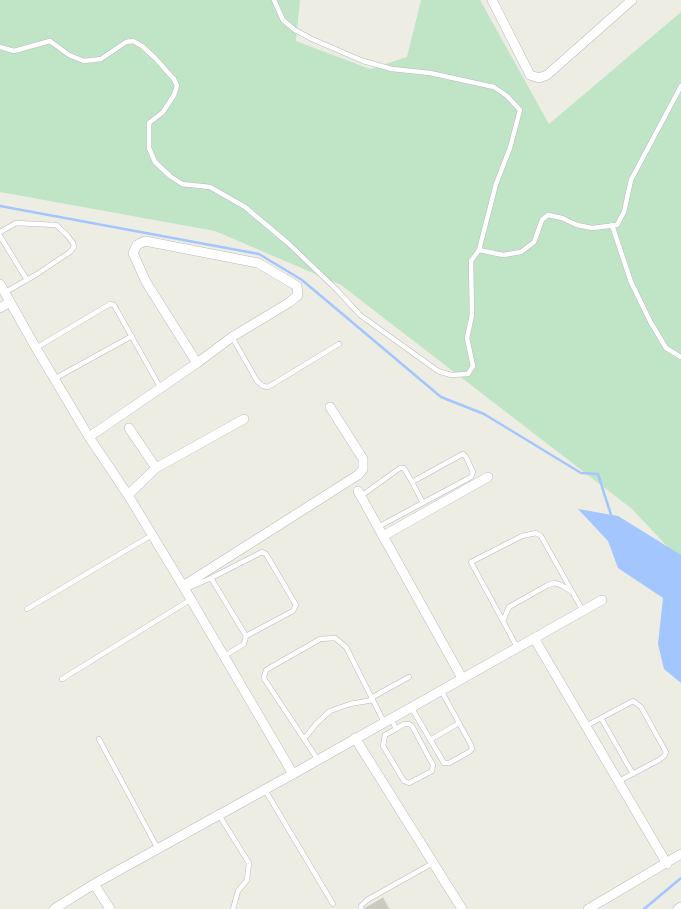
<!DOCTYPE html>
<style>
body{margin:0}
canvas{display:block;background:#eeede3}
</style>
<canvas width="681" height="909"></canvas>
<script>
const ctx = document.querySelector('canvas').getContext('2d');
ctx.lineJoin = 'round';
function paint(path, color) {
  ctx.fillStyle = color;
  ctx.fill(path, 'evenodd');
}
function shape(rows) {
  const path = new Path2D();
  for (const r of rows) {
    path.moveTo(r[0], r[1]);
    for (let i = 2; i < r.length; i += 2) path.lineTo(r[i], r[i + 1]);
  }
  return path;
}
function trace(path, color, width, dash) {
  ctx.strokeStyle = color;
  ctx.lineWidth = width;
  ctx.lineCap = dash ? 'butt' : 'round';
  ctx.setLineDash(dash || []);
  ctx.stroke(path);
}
paint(shape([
 [0,0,300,0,296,41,370,69,407,57,421,0,480,0,549,124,681,12,681,561,632,509,341,285,215,231,0,192]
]), '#c0e5c6');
paint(shape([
 [578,509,618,516,681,555,681,683,664,669,658,644,663,598,618,568,608,541]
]), '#a3c6fe');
trace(shape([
 [0,206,259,254,302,280,441,397,484,414,581,473,598,474,611,515],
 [644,909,681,878]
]), '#a3c6fe', 2.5);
const building = shape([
 [383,898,389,909,365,909,365,908,383,898]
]);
paint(building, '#cacac2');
trace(building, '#d2d0c1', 1);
const lane = shape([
 [0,47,14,51,50,41,69,55,84,61,101,59,126,42,133,41,142,46,155,58,174,79,177,86,174,95,163,112,149,123,149,148,155,162,170,176,182,184,210,187,245,207,288,243,337,290,360,315,438,371,451,375,468,374,473,366,467,338,472,315,471,261,479,250,496,184,510,148,520,110,507,96,494,87,430,73,392,69,363,61,312,39,295,30,283,20,274,0],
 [612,225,631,282,650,321,666,348,681,357],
 [0,232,16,223,56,225,67,235,73,243,74,247,70,252,37,274,4,293],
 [0,236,27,280],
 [479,250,503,255,521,252,534,242,542,220,548,215,562,218,577,225,592,228,617,225,624,212,631,180,681,86],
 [232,337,257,381,263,386,268,387,339,344],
 [36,348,110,304,114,305,160,387],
 [54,379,132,336],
 [412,482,423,503],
 [361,496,400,468,404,468,412,482,459,456,463,454,466,457,473,472,471,477,378,527],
 [211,578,262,552,266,554,296,605,293,611,246,636,244,644,224,656],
 [186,589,211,578,246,636],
 [27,609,152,535],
 [503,621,509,607,548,585,554,583,561,585,572,592],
 [517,647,471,562,522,536,536,533,541,536,583,611],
 [62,679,190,600],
 [371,698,409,677],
 [411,707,444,763,449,763,469,752,472,749,471,745,441,690],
 [391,718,396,729,385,735,383,746,404,781,409,783,432,771,433,765,412,726,409,724,404,724,396,729],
 [601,718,633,774],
 [586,726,633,701,641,707,666,752,664,756,659,760,619,781],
 [99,739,158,849],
 [304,739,316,724,330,711,350,704,373,700],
 [430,740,459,723],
 [318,760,265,680,264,677,266,670,320,639,335,638,346,647,384,722],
 [265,790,333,904],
 [219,815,249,863,247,880,238,891,233,909],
 [361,909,361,906,367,900,433,863]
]);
const street = shape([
 [492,0,530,75,539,78,547,75,632,0],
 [0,284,10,302],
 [0,308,10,302,36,348,89,437,128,495,183,586,293,774],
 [129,428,156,468],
 [89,437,197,363,232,337,290,302,298,295,297,286,258,263,145,241,137,245,133,253,146,282,197,363],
 [358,491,462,678],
 [128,495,156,468,244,419],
 [383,536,488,477],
 [183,586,358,475,363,469,363,459,330,407],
 [534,638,667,864],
 [355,738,462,909],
 [94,884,110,909],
 [54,909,94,884,293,774,602,600],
 [588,909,681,854],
 [678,909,681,907]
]);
trace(lane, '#b8babf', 5.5);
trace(street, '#b8babf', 10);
trace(lane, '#fff', 4.5);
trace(street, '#fff', 9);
</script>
